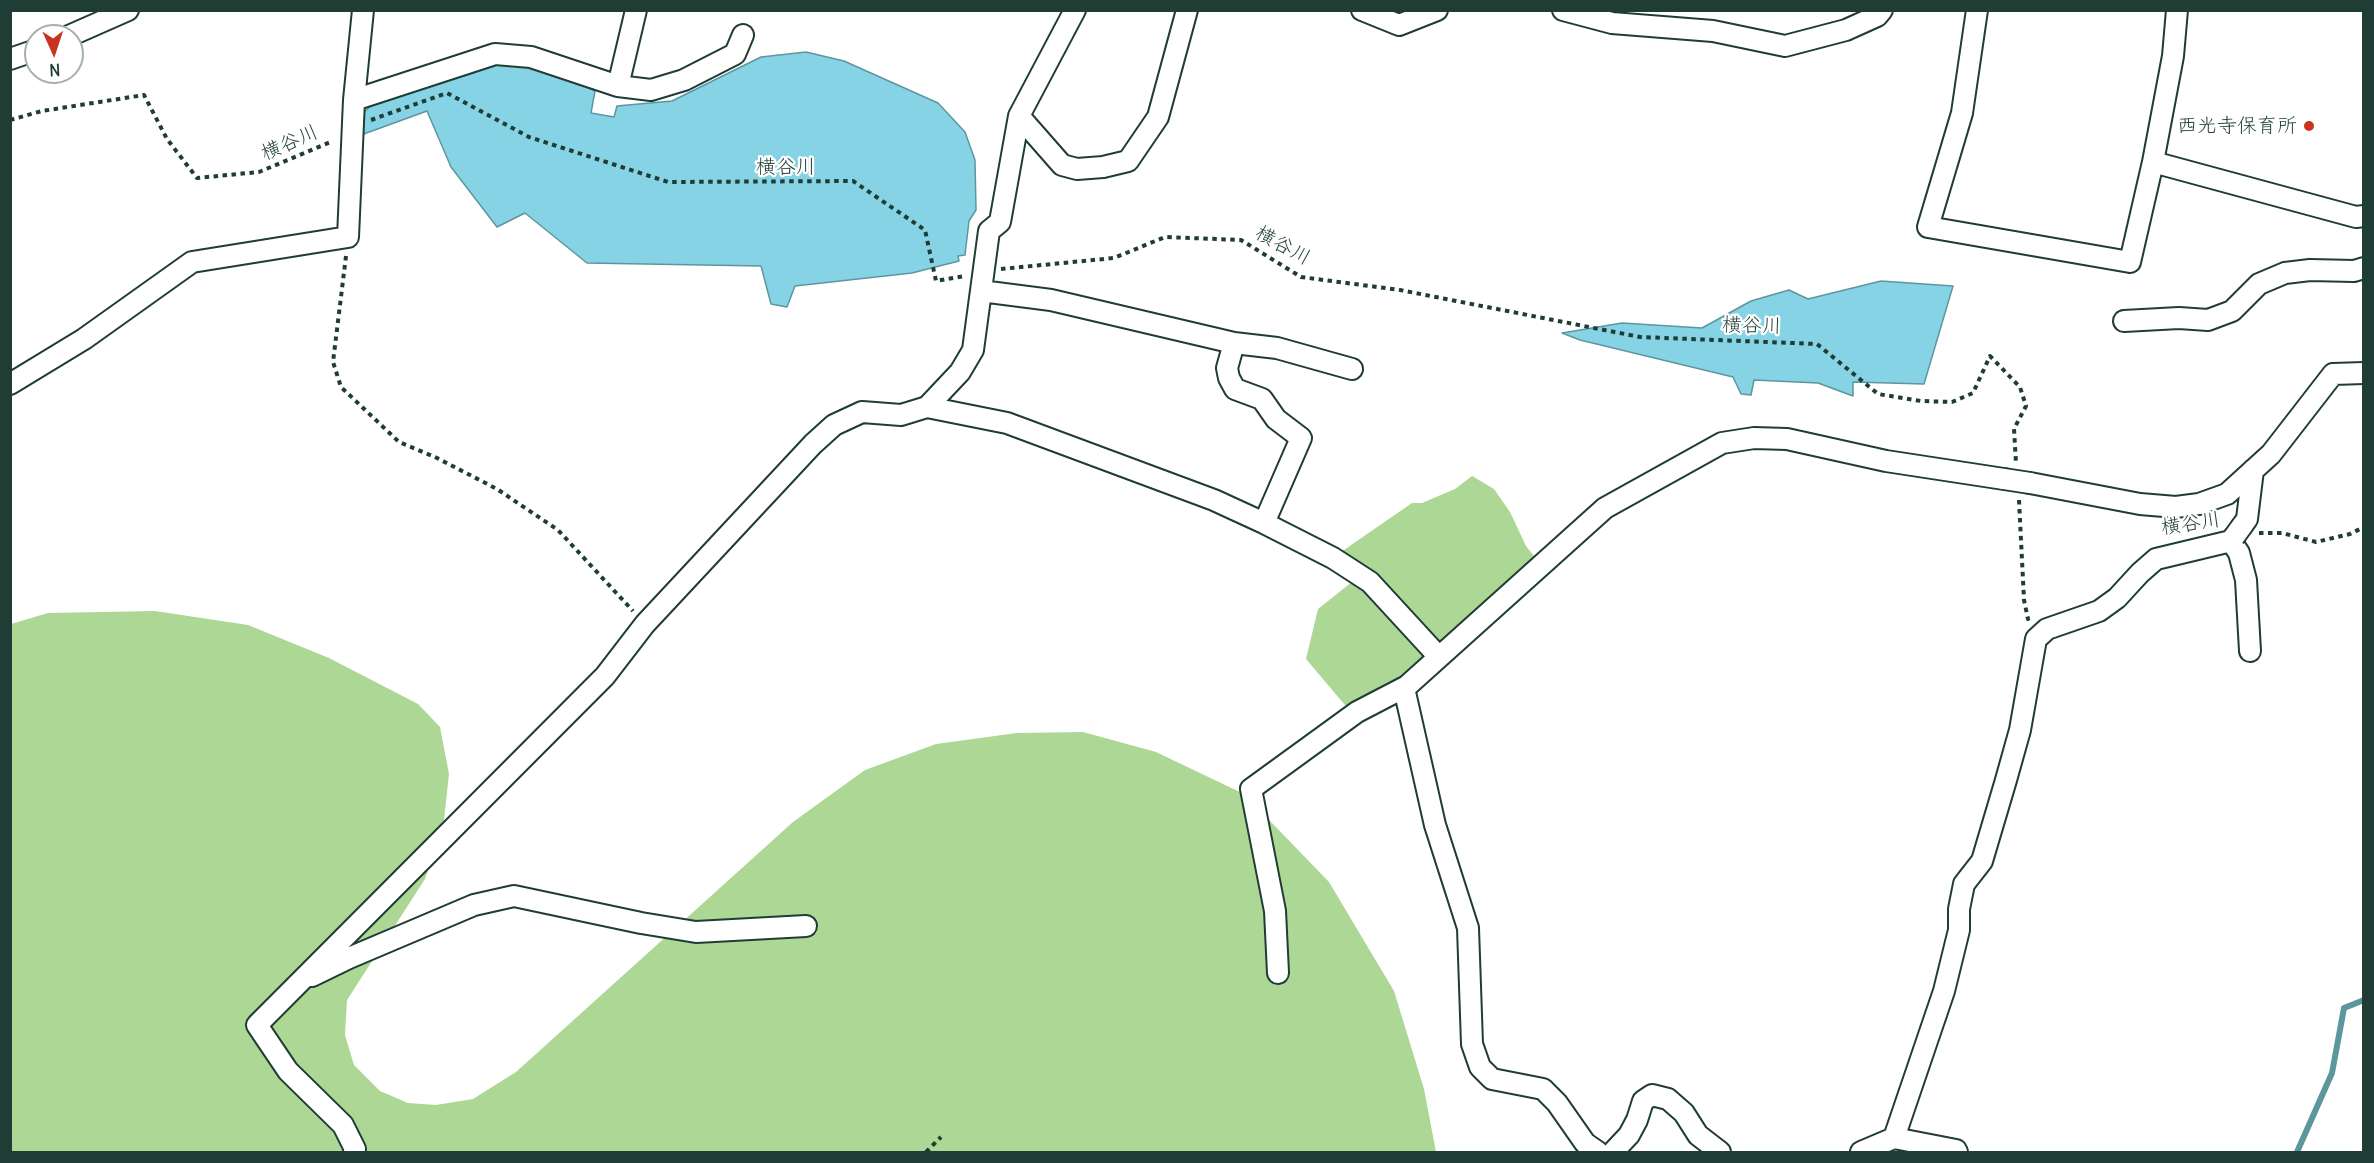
<!DOCTYPE html>
<meta charset="utf-8">
<style>
body{margin:0}
#map{position:relative;width:2374px;height:1163px;overflow:hidden;background:#fff;font-family:Delius,sans-serif}
canvas{display:block}
.frame{position:absolute;inset:0;border:12px solid #1f3d34;pointer-events:none}
.north{position:absolute;left:24px;top:24px;width:60px;height:60px;box-sizing:border-box;background:#fff;border:2px solid #a5b1ae;border-radius:50%;rotate:177deg;font-size:16px;font-weight:700;line-height:24px;text-align:center;color:#1f3d34}
.north::after{content:'';display:block;margin:auto;width:21px;height:27px;background:#c8321e;clip-path:polygon(50% 0,100% 100%,50% 72%,0 100%)}
</style>
<div id="map">
<canvas width="2374" height="1163"></canvas>
<div class="frame"></div>
<div class="north">N</div>
</div>
<script>
const ctx = document.querySelector('canvas').getContext('2d');
ctx.lineJoin = 'round';
function paint(path, color) {
  ctx.fillStyle = color;
  ctx.fill(path, 'evenodd');
}
function shape(rows) {
  const path = new Path2D();
  for (const r of rows) {
    path.moveTo(r[0], r[1]);
    for (let i = 2; i < r.length; i += 2) path.lineTo(r[i], r[i + 1]);
  }
  return path;
}
function trace(path, color, width, dash) {
  ctx.strokeStyle = color;
  ctx.lineWidth = width;
  ctx.lineCap = dash ? 'butt' : 'round';
  ctx.setLineDash(dash || []);
  ctx.stroke(path);
}
function label(font, color, halo, rows, align = 'center') {
  ctx.font = font + ' Delius,"Klee One",sans-serif';
  ctx.lineWidth = 4.5;
  ctx.setLineDash([]);
  ctx.textBaseline = 'middle';
  ctx.strokeStyle = halo;
  ctx.fillStyle = color;
  for (const [text, x, y, turn = 0] of rows) {
    ctx.save();
    ctx.translate(x, y);
    ctx.rotate((+turn || 0) * Math.PI / 180);
    ctx.textAlign = isNaN(turn) ? turn : align;
    if (halo) ctx.strokeText(text, 0, 0);
    ctx.fillText(text, 0, 0);
    ctx.restore();
  }
}
paint(shape([
 [1472,476,1494,489,1510,512,1526,546,1538,561,1402,682,1350,711,1306,659,1318,609,1367,570,1341,552,1412,503,1422,503,1455,489],
 [155,611,248,625,329,658,418,704,440,727,449,774,443,829,425,879,347,1000,345,1035,354,1065,380,1091,408,1103,436,1105,473,1099,516,1072,793,822,865,770,936,744,1017,733,1083,732,1156,752,1244,794,1329,882,1394,991,1424,1089,1436,1152,11,1152,11,624,48,613]
]), '#acd795');
const water = shape([
 [806,52,844,61,938,103,965,132,975,160,976,210,969,221,965,255,958,256,959,261,912,273,795,286,787,307,771,304,761,266,587,263,525,213,497,227,451,167,427,111,361,135,358,118,378,99,495,61,538,65,595,91,591,113,614,117,617,106,672,101,761,57,806,52],
 [1881,281,1953,286,1924,384,1853,382,1853,396,1818,383,1754,380,1751,395,1741,394,1733,377,1580,340,1562,333,1622,323,1702,328,1751,301,1789,290,1808,299,1881,281]
]);
paint(water, '#86d3e5');
trace(water, '#5d979e', 1.5);
trace(shape([
 [2297,1152,2332,1073,2344,1008,2364,1000]
]), '#5d979e', 6);
const street = shape([
 [1362,10,1399,25,1437,10],
 [1563,10,1612,23,1713,31,1785,46,1846,30,1877,16,1882,10],
 [1977,10,1962,113,1928,227,2130,262,2153,162,2356,217,2364,216],
 [69,36,128,10],
 [10,59,36,50],
 [618,86,636,10],
 [354,100,495,54,531,57,618,86,651,90,684,80,735,54,743,35],
 [1019,116,1062,165,1077,169,1103,167,1128,161,1158,117,1187,10],
 [2153,162,2173,56,2177,10],
 [981,291,1051,300,1234,343,1277,348,1352,369],
 [2124,321,2179,318,2208,320,2232,311,2259,284,2285,273,2310,270,2354,271,2364,268],
 [1234,343,1227,368,1229,378,1235,389,1262,399,1276,419,1301,438,1264,523],
 [10,384,84,339,192,262,348,237,354,100,363,10],
 [927,407,1007,423,1214,500,1264,523,1333,558,1370,582,1439,657],
 [2030,483,2140,504,2176,507,2199,504,2227,494,2271,454,2333,374,2364,373],
 [2242,526,2247,519,2253,470],
 [2231,541,2239,553,2246,580,2250,651],
 [1404,688,1435,825,1468,928,1472,1044,1480,1067,1492,1079,1543,1089,1557,1103,1585,1143,1598,1152],
 [1278,973,1275,911,1251,789,1357,712,1407,686,1605,508,1722,443,1754,438,1787,439,1886,461,2004,479],
 [312,976,349,958,474,905,514,896,641,923,696,932,806,926],
 [1894,1138,1944,991,1959,930,1959,909,1964,884,1982,861,2006,780,2020,730,2036,639,2047,629,2099,611,2117,598,2140,573,2156,559,2231,541,2234,537],
 [354,1152,355,1149,343,1125,288,1071,257,1025,605,676,645,624,813,444,834,425,862,412,901,415,927,407,960,372,973,350,989,231,1000,222,1019,116,1075,10],
 [1613,1152,1629,1135,1637,1120,1643,1101,1652,1095,1668,1099,1684,1113,1698,1135,1720,1152],
 [1861,1152,1894,1138,1956,1150,1957,1152]
]);
trace(street, '#1f3d34', 24);
trace(shape([
 [10,120,42,111,144,95,167,139,197,178,259,172,333,141],
 [371,120,447,93,529,137,668,182,853,181,925,230,936,281,965,276],
 [346,256,333,362,341,387,399,442,435,457,497,489,558,530,633,611],
 [1001,269,1114,258,1165,237,1241,240,1301,277,1400,290,1640,337,1817,344,1878,394,1921,401,1952,402,1973,393,1990,356,2020,387,2026,406,2014,429,2016,463],
 [2019,500,2024,600,2028,619,2029,618],
 [2259,533,2282,533,2316,542,2350,534,2364,527],
 [926,1152,941,1137]
]), '#1f3d34', 4, [4.5, 4.5]);
trace(street, '#fff', 20);
const streetBridge = shape([
 [2004,479,2030,483],
 [2234,537,2242,526]
]);
trace(streetBridge, '#1f3d34', 24, []);
trace(streetBridge, '#fff', 20);
for (const [x, y, r, color] of [
 [2309,126,6,"#c8321e"]
]) {
  const dot = new Path2D();
  dot.arc(x, y, r, 0, 2 * Math.PI);
  ctx.fillStyle = color;
  ctx.fill(dot);
  trace(dot, '#fff', 2);
}
label('20px', '#1f3d34', '#fff', [
 ["西光寺保育所",2297,126]
], 'right');
label('20px', '#1f3d34', '#fff', [
 ["横谷川",290,143,-23],
 ["横谷川",786,167],
 ["横谷川",1283,246,29],
 ["横谷川",1752,326,2],
 ["横谷川",2191,524,-8]
]);
</script>
